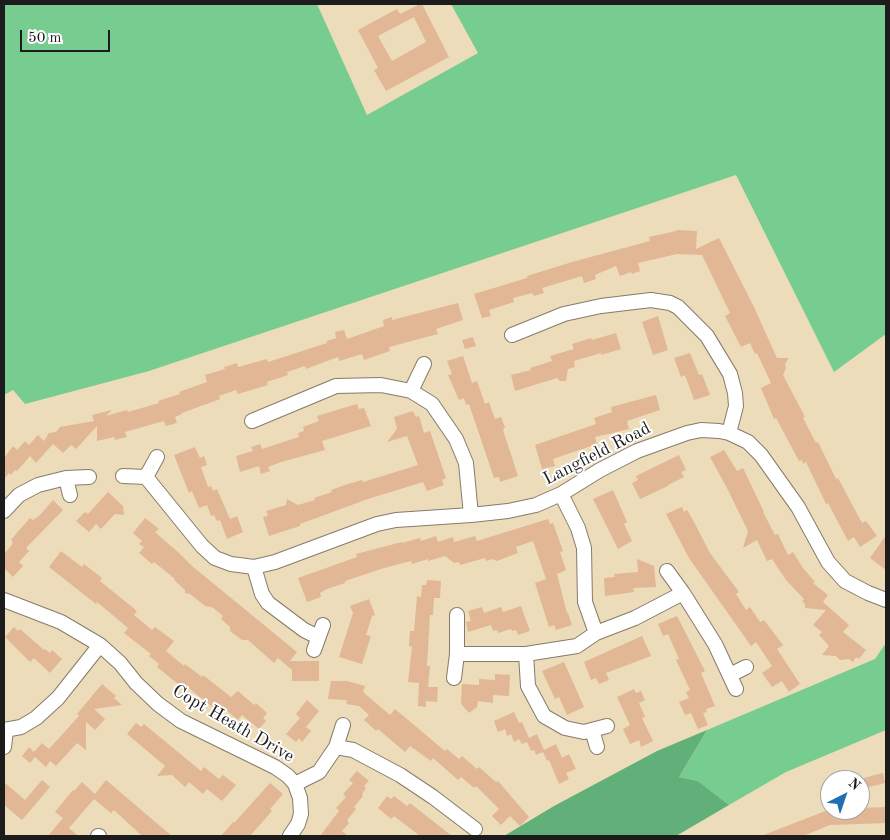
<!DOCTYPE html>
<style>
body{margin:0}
#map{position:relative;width:890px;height:840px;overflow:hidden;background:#eddcba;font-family:"Old Standard TT",serif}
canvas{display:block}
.frame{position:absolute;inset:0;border:5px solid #1c1c1c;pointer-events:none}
.north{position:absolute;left:820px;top:770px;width:50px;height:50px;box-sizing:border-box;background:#fff;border:1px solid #a4a4a4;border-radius:50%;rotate:41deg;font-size:14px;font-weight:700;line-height:20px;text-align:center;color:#1c1c1c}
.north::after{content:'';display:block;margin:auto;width:18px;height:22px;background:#1f6fb2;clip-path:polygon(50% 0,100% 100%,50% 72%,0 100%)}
.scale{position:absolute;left:20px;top:30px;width:90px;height:22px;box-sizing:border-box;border:2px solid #1c1c1c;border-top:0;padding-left:6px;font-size:15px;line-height:18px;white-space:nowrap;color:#1c1c1c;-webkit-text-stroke:4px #fff;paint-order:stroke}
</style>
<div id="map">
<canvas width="890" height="840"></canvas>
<div class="frame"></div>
<div class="north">N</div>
<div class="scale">50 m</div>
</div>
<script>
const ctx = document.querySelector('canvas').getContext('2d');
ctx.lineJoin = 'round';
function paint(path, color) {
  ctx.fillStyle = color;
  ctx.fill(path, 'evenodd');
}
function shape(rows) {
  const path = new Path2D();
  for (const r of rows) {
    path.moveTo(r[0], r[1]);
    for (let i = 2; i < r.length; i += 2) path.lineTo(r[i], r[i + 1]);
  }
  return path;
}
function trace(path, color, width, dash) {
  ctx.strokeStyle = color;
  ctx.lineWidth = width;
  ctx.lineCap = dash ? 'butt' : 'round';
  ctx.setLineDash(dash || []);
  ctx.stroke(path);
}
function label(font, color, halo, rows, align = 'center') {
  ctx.font = font + ' "Old Standard TT",serif';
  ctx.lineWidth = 4;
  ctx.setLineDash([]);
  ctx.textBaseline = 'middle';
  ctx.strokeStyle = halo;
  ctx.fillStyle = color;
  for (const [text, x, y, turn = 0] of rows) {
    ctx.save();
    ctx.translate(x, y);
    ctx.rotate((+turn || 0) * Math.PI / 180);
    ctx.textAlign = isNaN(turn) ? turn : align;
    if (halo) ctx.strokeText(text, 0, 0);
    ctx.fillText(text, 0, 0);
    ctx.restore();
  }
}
paint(shape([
 [4,4,317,4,367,115,478,53,451,4,886,4,886,334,834,372,736,175,149,371,25,404,13,390,4,395],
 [886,643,886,730,786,772,729,805,698,781,679,777,707,730,875,659]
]), '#77cc90');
paint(shape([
 [707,730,679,777,698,781,729,805,676,836,504,836,554,806,657,751]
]), '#61b07a');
paint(shape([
 [420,4,422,4,449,57,386,91,374,70,378,68,358,30,397,9,400,14],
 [414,17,426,42,392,61,378,36],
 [677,230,697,231,696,249,719,238,754,307,777,358,789,358,785,364,786,368,783,375,805,417,803,418,816,443,818,442,836,479,838,478,862,523,866,521,877,536,860,547,854,537,848,541,828,503,826,504,806,462,803,464,802,460,799,461,776,418,774,419,761,388,771,383,757,353,755,354,750,343,741,347,725,316,730,313,702,255,677,254,638,263,640,271,632,274,631,272,620,276,616,266,595,275,596,279,584,283,582,276,542,288,544,293,534,296,532,293,513,298,514,302,489,310,491,316,482,318,474,294,527,278,527,276,572,262,650,241,649,237,676,231],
 [458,303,463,320,436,329,438,334,389,347,390,351,364,360,362,354,339,361,338,357,306,369,305,366,287,372,288,375,267,382,268,385,238,394,236,390,219,396,220,399,182,413,182,414,175,417,177,423,166,426,164,421,125,432,127,437,115,440,114,437,97,441,97,426,76,449,71,445,63,453,53,444,36,463,30,456,17,471,15,470,11,475,9,473,4,479,4,458,13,446,17,450,25,441,29,445,38,435,44,441,49,433,56,432,60,427,94,421,92,415,112,410,106,416,127,410,128,412,159,403,158,401,180,394,179,392,207,382,205,375,225,369,224,367,237,363,238,367,267,359,268,362,327,343,327,341,336,338,335,332,344,330,347,339,384,326,383,320,392,317,392,320],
 [658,316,668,350,653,355,642,322],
 [616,333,621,349,601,355,601,353,574,361,575,367,568,369,566,381,560,381,557,378,515,391,511,375,531,370,530,368,552,361,550,356,574,349,572,344,591,338,592,340],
 [473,337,476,346,465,349,462,340],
 [690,353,699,375,702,374,710,395,694,400,685,375,681,377,674,358],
 [463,356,472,383,477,381,485,404,489,402,495,419,501,417,505,427,503,430,518,476,500,482,499,477,494,478,469,404,466,405,464,398,459,400,448,375,452,374,447,361],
 [656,395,660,410,627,421,629,429,595,437,597,444,553,459,555,466,542,469,535,445,596,424,594,418,612,412,611,407],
 [357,404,359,409,364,408,371,426,322,441,325,450,281,462,268,467,270,471,261,474,259,466,240,472,236,456,253,451,251,447,260,444,262,449,299,437,298,433,304,431,303,427,319,421,317,416],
 [413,411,416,417,419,416,424,433,430,431,446,478,442,480,444,485,427,491,423,482,368,499,300,524,300,526,269,536,263,517,268,516,266,511,286,505,287,499,298,505,315,500,314,498,332,492,331,490,345,485,362,480,363,482,418,465,407,436,387,442,397,429,394,417],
 [195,447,200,458,204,456,207,465,201,467,208,487,211,486,213,491,217,489,230,519,237,516,243,532,227,539,220,520,217,521,214,515,211,516,207,505,199,508,192,491,189,493,174,455],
 [724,450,737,471,743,468,764,512,763,512,775,535,778,534,788,555,793,552,803,568,815,582,813,583,828,595,823,602,849,625,843,632,866,650,859,659,856,657,853,662,849,659,840,660,836,656,822,655,829,646,819,635,822,632,813,625,826,610,805,608,805,604,802,601,804,599,786,580,772,559,767,561,757,540,743,548,748,531,728,490,710,457],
 [679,455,686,470,681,472,684,477,668,485,668,486,640,499,632,483,638,480,636,476],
 [613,490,627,522,624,524,632,541,618,549,593,499],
 [108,492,123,506,124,515,115,514,101,529,96,524,89,532,76,521,85,512,88,514],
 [53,500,63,510,26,548,29,551,19,562,23,566,13,577,4,568,4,554,11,546,13,542,11,540,21,528,30,518,33,520,39,516],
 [682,507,684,512,687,510,694,522,710,553,739,592,736,594,746,610,750,607,760,622,764,620,783,645,777,649,800,684,789,692,782,681,772,687,762,673,772,666,756,642,751,646,689,558,666,514],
 [145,518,159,529,155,532,179,553,192,566,297,652,290,661,319,661,319,681,292,681,292,670,278,658,274,663,248,640,242,640,230,631,230,627,221,619,223,616,212,607,205,606,190,594,185,593,185,590,174,580,175,579,154,562,152,564,139,553,144,547,139,544,142,541,133,533],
 [548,519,550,524,553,523,563,551,560,552,566,570,557,574,567,613,568,613,572,625,556,630,554,625,549,627,535,583,546,579,533,541,516,547,518,553,497,561,492,559,486,561,485,558,460,565,459,562,454,563,445,556,428,561,428,559,412,564,411,561,384,568,345,581,345,583,327,589,320,593,321,597,307,602,298,578,357,557,356,554,402,542,402,543,420,538,421,541,436,536,438,542,453,537,454,542,475,536,477,541],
 [886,535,886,570,870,558],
 [61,551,82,567,84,564,102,578,100,581,137,611,134,615,152,630,155,627,174,641,166,651,184,666,185,664,202,677,203,675,231,697,238,691,254,705,256,703,267,713,263,718,266,721,259,729,242,715,238,720,221,706,217,711,185,685,183,688,157,667,159,664,149,656,151,654,124,633,128,628,97,602,96,604,49,567],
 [637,559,654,566,656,587,633,588,634,592,605,596,604,578,615,577,614,574,638,572],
 [427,580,441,581,440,598,434,598,433,615,430,615,427,666,430,666,428,687,438,687,437,702,426,701,426,707,418,706,419,683,408,682,412,647,409,646,410,631,414,631,417,596,421,597,422,585,426,585],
 [369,599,375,615,372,616,366,635,371,636,362,664,339,657,353,613,350,606],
 [521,606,530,631,518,635,516,630,512,631,511,629,498,633,497,630,493,631,491,625,468,632,466,622,471,621,468,611,482,607,484,613,501,607,503,612],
 [677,616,705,671,701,673,715,706,706,709,707,712,703,713,708,725,698,729,691,713,685,715,679,702,689,698,686,692,690,690,676,660,679,659,668,634,663,636,658,624],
 [14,627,18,631,20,629,44,650,45,649,50,653,52,650,62,659,50,673,34,658,30,662,5,637],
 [642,636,651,656,606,673,609,680,599,684,596,678,591,680,584,662],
 [564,662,584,707,567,715,559,697,555,699,542,671],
 [495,674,510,675,509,696,493,695,493,703,478,701,477,707,469,713,461,704,462,684,479,685,479,679,495,680],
 [331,681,347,681,365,686,363,692,390,715,395,709,445,751,447,749,459,759,462,756,477,769,479,767,496,782,498,781,529,817,520,826,510,816,501,825,492,816,499,809,476,786,474,788,461,777,458,780,433,758,431,761,410,746,405,752,378,729,376,731,364,720,369,715,359,706,346,704,347,700,328,699],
 [102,684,116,696,114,698,122,705,94,709,105,719,95,730,86,722,86,750,77,743,56,766,50,761,46,767,35,757,30,763,22,756,29,747,34,752,42,743,49,749,79,716,77,714],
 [634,689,636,693,641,691,645,700,639,703,645,717,642,718,653,741,641,747,639,740,630,744,623,729,630,725,617,697],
 [307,700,319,711,306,727,311,731,302,742,299,738,296,742,286,734,300,718,296,714],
 [514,712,519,723,522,722,529,738,537,734,544,750,556,744,562,758,569,754,576,769,566,773,569,779,559,784,549,760,547,761,543,752,536,755,534,750,531,751,527,742,522,744,519,739,514,742,511,734,507,736,505,729,498,732,494,721],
 [136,723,141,727,144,724,201,771,204,767,219,779,223,775,236,785,222,801,207,789,203,794,189,782,185,787,172,775,157,776,165,766,127,734],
 [357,771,369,781,364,786,366,788,362,794,363,796,354,807,356,809,347,820,349,823,342,831,348,836,320,836,339,811,336,808,346,797,343,794,353,783,349,780],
 [883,773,885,783,860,789,860,779],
 [42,780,50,787,22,820,4,805,4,782,25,800],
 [106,780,160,826,172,836,142,836,114,810,111,813,94,799,69,828,78,836,48,836,63,818,55,812,73,790,74,791,82,782,95,794],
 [270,783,283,794,270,809,272,811,250,836,221,836,233,822,234,823],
 [387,796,391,799,394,796,407,806,410,803,452,836,420,836,394,816,391,819,378,808],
 [886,807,886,823,830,825,803,836,761,836,828,810,860,810,860,808]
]), '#e1b795');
const minor = shape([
 [512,335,564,314,601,306,651,300,670,303,678,307,707,336,730,374,735,393,736,406,729,433],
 [411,391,424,364],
 [252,421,336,386,381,385,411,391,432,404,456,439,466,463,471,515],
 [157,457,146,477,202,546,215,558,231,564,254,567,275,562,377,524,396,520,471,515,508,511,536,505,561,494,600,470,637,451,687,433,701,430,719,431,729,433,748,442,761,455,798,507,828,562,845,581,868,593,886,600],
 [123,476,146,477],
 [66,478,70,495],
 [561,494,578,528,584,548,585,602,596,633,635,618,683,593,715,644,736,689],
 [4,511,19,495,38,485,66,478,89,477],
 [254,567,262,594,268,603,304,630,318,637],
 [667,571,683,593],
 [4,600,61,622,100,645,120,663,136,683,158,704,181,721,275,767,288,776,295,784,300,798,301,814,298,824,290,836],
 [457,615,457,654,526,654],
 [596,633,577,646,526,654,528,686,544,716,565,728,584,732,607,726],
 [314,650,323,625],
 [730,675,746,667],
 [454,678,457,654],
 [343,725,336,747,353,750,400,775,433,797,475,829],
 [4,730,21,727,36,718,58,698,100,645],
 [592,730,597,747],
 [4,747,6,730],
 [295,784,319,772,336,747],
 [98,836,99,836]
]);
trace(minor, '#847c6b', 16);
trace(minor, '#fff', 14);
label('18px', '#1c1c1c', '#fff', [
 ["Langfield Road",597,454,-27],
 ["Copt Heath Drive",233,724,30]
]);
</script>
